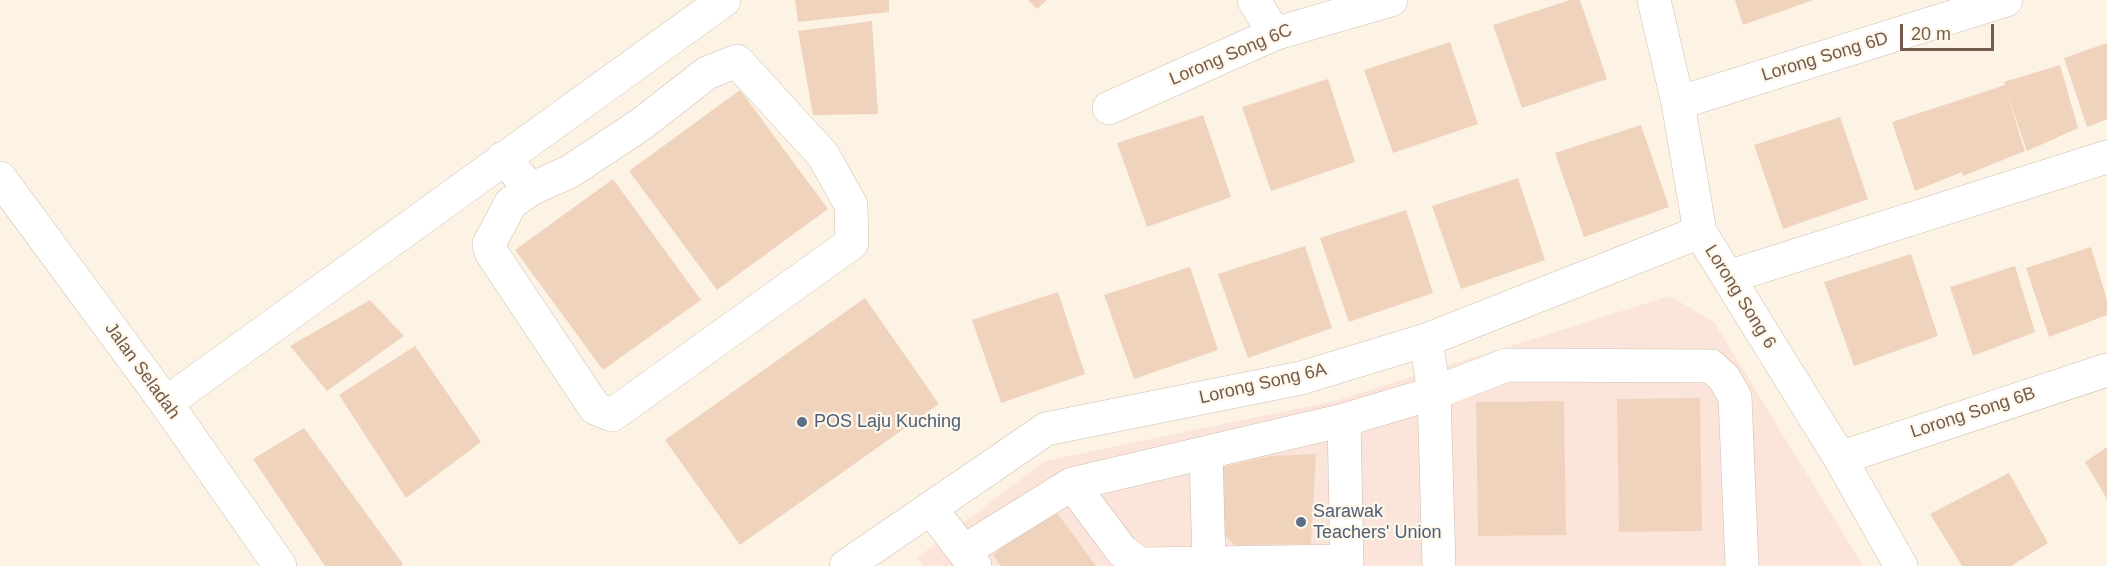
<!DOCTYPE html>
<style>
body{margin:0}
#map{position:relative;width:2107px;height:566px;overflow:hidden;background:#fcf3e5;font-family:Helvetica,sans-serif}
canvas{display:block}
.scale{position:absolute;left:1900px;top:24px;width:94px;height:27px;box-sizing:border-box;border:3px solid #745b4b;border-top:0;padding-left:8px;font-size:18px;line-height:21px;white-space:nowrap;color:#745b4b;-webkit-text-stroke:4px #fef7eb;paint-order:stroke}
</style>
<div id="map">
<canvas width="2107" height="566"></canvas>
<div class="scale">20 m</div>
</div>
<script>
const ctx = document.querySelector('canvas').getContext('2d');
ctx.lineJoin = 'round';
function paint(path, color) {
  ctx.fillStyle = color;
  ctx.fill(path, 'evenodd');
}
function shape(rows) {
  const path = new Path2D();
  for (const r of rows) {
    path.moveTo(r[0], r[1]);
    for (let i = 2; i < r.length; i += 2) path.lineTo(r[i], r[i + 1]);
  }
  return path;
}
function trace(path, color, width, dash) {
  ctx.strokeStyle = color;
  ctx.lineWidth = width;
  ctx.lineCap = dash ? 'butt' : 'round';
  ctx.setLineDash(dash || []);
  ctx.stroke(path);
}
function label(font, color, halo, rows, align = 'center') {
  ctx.font = font + ' Helvetica,sans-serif';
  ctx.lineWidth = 4.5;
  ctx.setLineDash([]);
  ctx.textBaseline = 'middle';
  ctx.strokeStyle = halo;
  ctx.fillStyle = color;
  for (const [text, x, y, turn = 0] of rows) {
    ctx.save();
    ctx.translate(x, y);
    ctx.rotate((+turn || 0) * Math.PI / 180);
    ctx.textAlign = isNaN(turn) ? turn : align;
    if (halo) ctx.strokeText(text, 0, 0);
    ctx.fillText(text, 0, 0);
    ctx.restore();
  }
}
paint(shape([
 [1670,296,1714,322,1863,566,924,566,917,558,1045,461,1335,401]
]), '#fbe4d9');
paint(shape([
 [795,0,889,0,889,12,798,22],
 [1028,0,1047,0,1037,9],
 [1570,0,1580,0,1607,79,1522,108,1493,25],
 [1735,0,1813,0,1743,25],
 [872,21,878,114,813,115,798,31],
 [1450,42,1478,124,1393,153,1364,70],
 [2107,43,2107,119,2087,127,2064,58],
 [2060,65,2078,128,2027,151,2006,91,2025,151,1963,176,1962,172,1915,191,1892,122,2005,85,2004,82],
 [1328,79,1355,162,1271,191,1242,107],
 [740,90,828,209,717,290,629,171],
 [1203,115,1231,197,1147,227,1117,143],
 [1840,117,1868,199,1783,229,1754,145],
 [1641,125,1669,207,1584,237,1555,153],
 [1518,178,1545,260,1461,289,1432,206],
 [613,179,701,300,603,370,515,250],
 [1406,210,1433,293,1349,322,1320,238],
 [1305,246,1332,328,1248,358,1218,274],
 [2091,247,2107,300,2107,315,2049,337,2026,268],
 [1911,254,1938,336,1854,366,1824,282],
 [2015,266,2035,332,1973,356,1950,287],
 [1190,267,1218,350,1134,379,1104,295],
 [1058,292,1085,374,1001,403,972,320],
 [865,298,939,404,740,545,665,440],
 [370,300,404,336,327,391,290,346],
 [415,346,481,442,406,498,339,395],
 [1700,398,1702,531,1619,532,1617,399],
 [1564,401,1566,535,1478,536,1476,402],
 [304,428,403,564,401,566,325,566,253,459],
 [2107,447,2107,499,2085,462],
 [1316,454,1311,544,1235,545,1221,532,1222,467,1270,456],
 [2009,473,2048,543,2011,566,1962,566,1930,514],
 [1052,506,1096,566,1001,566,993,555]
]), '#f0d3bd');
const minor = shape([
 [1254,0,1274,34],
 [1654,0,1678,103,1700,232,1840,458,1901,566],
 [1678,103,2006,0],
 [1109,108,1274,34,1391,0],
 [503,158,531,189,569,172,640,125,707,73,737,61,823,155,851,205,852,243,612,415,595,408,491,252,489,244,511,203,531,189],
 [0,178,166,403,280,566],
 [1728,277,2107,157],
 [166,403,724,0],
 [1344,420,1434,393,1426,340],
 [1206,453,1209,562],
 [1840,458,2107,370],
 [1072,484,1122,551,1140,564,1347,561],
 [931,509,975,566],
 [964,551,1072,484,1344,420,1347,566],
 [846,566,1046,429,1301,378,1426,340,1700,232],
 [1439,566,1434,393,1507,365,1711,366,1724,378,1735,397,1742,566]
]);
trace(minor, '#cfbeaf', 34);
trace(minor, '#fff', 33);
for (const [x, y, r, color] of [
 [802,422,6,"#5c6f8a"],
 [1301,522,6,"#5c6f8a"]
]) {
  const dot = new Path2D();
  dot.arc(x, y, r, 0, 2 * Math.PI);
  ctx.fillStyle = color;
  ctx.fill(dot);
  trace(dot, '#fef7eb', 2);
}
label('18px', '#745b4b', '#fef7eb', [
 ["Lorong Song 6C",1231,55,-23],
 ["Lorong Song 6D",1825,57,-17],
 ["Lorong Song 6",1740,297,58],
 ["Jalan Seladah",142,371,54],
 ["Lorong Song 6A",1263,384,-13],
 ["Lorong Song 6B",1973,413,-18]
]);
label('18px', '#4e5e75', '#fef7eb', [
 ["POS Laju Kuching",814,422],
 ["Sarawak",1313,512],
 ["Teachers' Union",1313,533]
], 'left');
</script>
